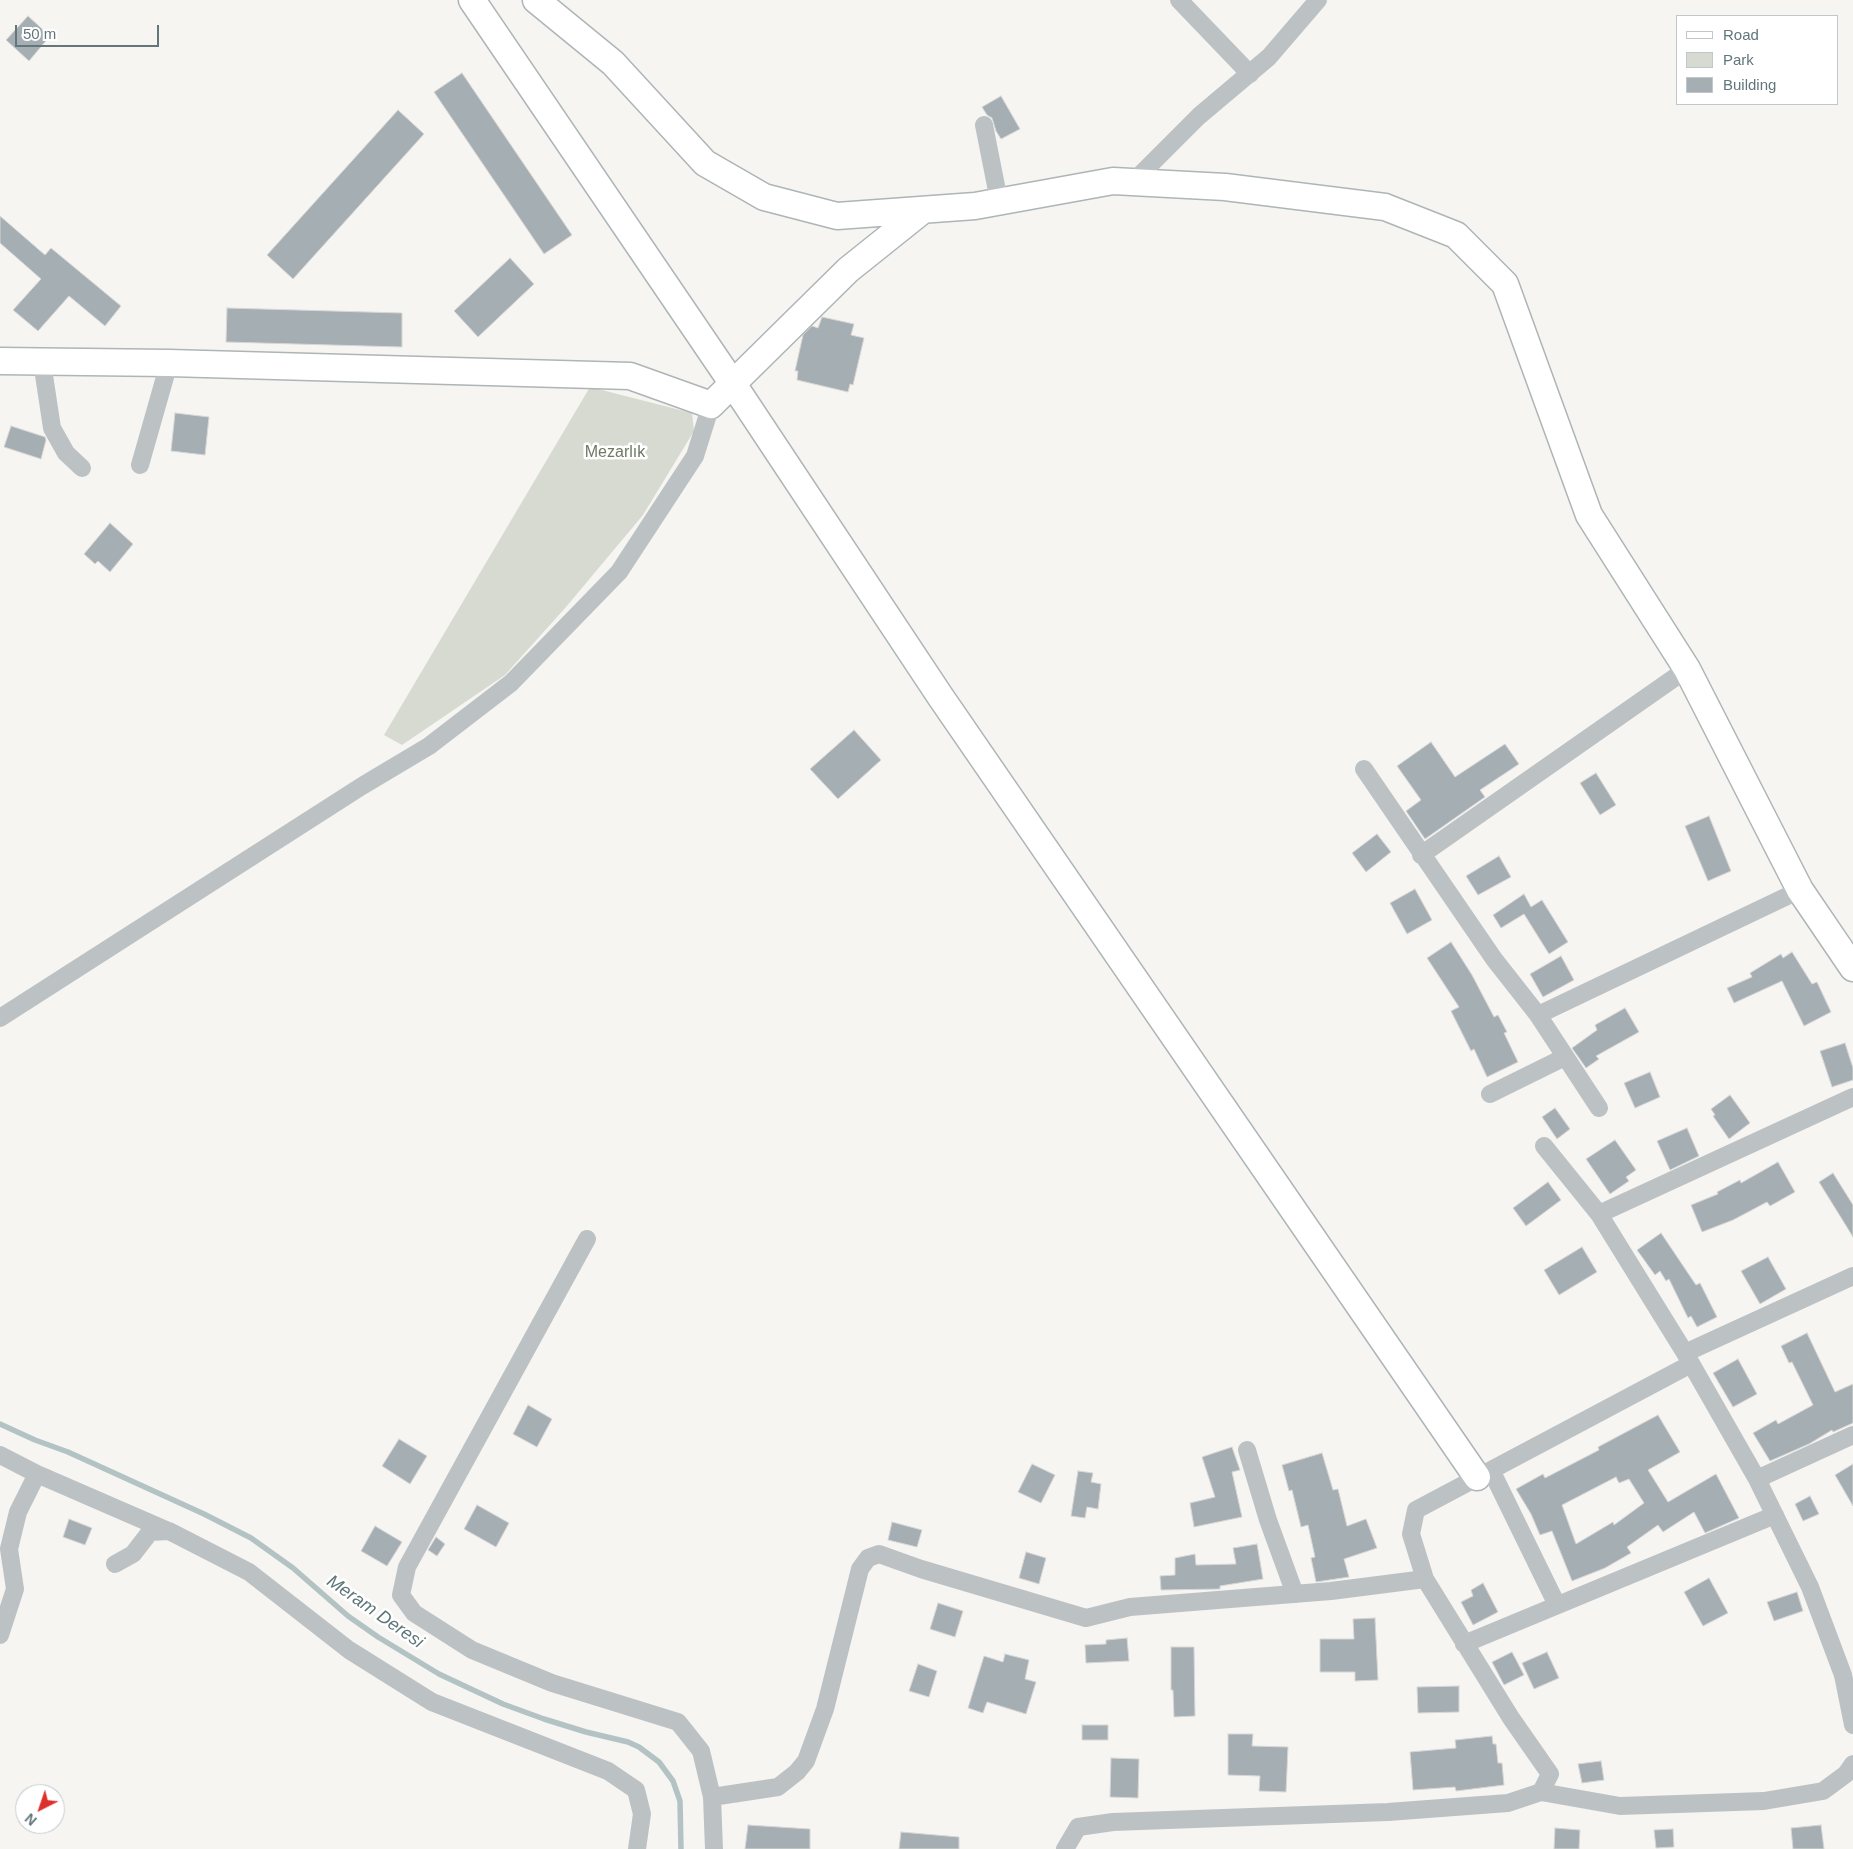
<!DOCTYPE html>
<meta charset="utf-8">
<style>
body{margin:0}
#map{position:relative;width:1853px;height:1849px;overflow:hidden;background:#f6f5f2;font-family:Helvetica,sans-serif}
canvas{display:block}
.legend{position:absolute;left:1676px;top:15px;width:162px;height:90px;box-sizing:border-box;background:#fff;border:1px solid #c0c8cb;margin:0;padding:6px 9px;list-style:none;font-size:15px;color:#62767c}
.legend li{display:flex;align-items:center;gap:10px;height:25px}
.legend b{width:25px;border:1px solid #c0c8cb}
.north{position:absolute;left:15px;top:1784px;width:50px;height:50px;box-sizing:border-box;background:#fff;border:1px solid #c0c8cb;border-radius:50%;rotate:221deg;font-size:14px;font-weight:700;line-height:20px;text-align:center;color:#62767c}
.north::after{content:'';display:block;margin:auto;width:18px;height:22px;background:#dc302c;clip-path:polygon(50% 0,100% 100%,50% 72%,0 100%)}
.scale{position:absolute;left:15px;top:25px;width:144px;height:22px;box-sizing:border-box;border:2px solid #62767c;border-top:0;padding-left:6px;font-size:15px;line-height:18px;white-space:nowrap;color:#62767c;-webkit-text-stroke:4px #fff;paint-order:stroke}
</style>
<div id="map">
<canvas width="1853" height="1849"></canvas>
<ul class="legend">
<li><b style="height:6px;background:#fff"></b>Road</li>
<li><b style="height:14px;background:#d6dad1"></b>Park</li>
<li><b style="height:14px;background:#a5afb3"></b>Building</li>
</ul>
<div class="north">N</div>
<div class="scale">50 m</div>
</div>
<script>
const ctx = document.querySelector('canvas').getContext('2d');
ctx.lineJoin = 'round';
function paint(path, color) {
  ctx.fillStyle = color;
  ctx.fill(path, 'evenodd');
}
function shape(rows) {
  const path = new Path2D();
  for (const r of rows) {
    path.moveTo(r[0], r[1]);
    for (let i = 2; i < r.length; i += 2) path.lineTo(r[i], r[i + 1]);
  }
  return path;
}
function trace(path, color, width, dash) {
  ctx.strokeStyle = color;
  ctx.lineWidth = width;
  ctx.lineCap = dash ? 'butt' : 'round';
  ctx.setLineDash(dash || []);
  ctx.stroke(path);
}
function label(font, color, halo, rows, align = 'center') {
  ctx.font = font + ' Helvetica,sans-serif';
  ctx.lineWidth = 5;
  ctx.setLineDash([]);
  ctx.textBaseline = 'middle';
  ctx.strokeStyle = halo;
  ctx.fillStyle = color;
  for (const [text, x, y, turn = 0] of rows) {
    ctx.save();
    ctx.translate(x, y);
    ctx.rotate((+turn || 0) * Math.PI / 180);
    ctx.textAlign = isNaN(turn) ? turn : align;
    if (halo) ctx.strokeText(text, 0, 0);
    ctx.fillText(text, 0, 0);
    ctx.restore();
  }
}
paint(shape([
 [590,387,692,413,694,431,643,515,566,607,505,675,402,745,384,735]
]), '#d6dad1');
trace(shape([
 [0,1424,35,1440,68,1452,204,1514,251,1538,293,1568,348,1616,378,1637,439,1674,503,1704,544,1719,586,1732,628,1742,639,1747,659,1762,673,1781,680,1801,681,1849]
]), '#b3c3c4', 5.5);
const building = shape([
 [28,16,50,36,29,61,6,40,28,16],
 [462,73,572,235,544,254,434,92,462,73],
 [1001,96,1020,129,1001,139,996,131,992,118,987,115,982,107,1001,96],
 [398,110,424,134,293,279,267,255,398,110],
 [0,216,45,255,51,248,121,306,105,326,69,296,38,331,13,310,41,279,0,243,0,216],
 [510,258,534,284,478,337,454,311,510,258],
 [227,308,402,313,402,347,226,342,227,308],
 [822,317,854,324,851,335,864,338,853,385,850,384,848,392,797,380,798,371,795,371,803,335,812,326,818,328,822,317],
 [175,413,209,417,205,455,171,451,175,413],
 [11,426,45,437,46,440,41,459,4,447,11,426],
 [110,523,133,544,110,572,98,561,95,564,84,554,110,523],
 [854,730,881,760,838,799,810,769,854,730],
 [1431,742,1455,777,1505,744,1519,764,1480,790,1485,797,1425,839,1406,811,1421,800,1397,766,1431,742],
 [1596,773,1616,805,1600,815,1580,783,1596,773],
 [1709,816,1731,871,1708,881,1685,826,1709,816],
 [1377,834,1391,852,1366,872,1352,853,1377,834],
 [1499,856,1511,877,1478,895,1466,876,1499,856],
 [1415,889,1432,920,1407,934,1390,903,1415,889],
 [1524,894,1531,907,1542,900,1568,942,1549,954,1524,914,1501,928,1493,915,1524,894],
 [1451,942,1472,975,1494,1017,1498,1015,1507,1032,1504,1033,1518,1062,1487,1077,1474,1049,1471,1051,1451,1011,1459,1007,1427,958,1451,942],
 [1792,952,1812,984,1817,982,1831,1012,1804,1026,1782,981,1734,1003,1727,988,1752,977,1750,973,1781,954,1783,958,1792,952],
 [1561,956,1574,980,1543,997,1530,974,1561,956],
 [1625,1008,1639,1032,1596,1056,1599,1059,1586,1068,1572,1048,1597,1030,1595,1025,1625,1008],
 [1845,1043,1853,1068,1853,1080,1832,1087,1820,1051,1845,1043],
 [1650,1072,1660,1097,1635,1108,1624,1083,1650,1072],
 [1730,1095,1750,1123,1729,1139,1713,1116,1715,1115,1711,1109,1730,1095],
 [1555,1108,1570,1129,1557,1139,1542,1117,1555,1108],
 [1687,1128,1699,1156,1670,1170,1657,1141,1687,1128],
 [1615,1140,1636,1170,1626,1177,1629,1181,1610,1194,1586,1159,1615,1140],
 [1778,1162,1795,1192,1770,1206,1767,1202,1733,1220,1702,1232,1691,1205,1718,1194,1717,1192,1740,1180,1741,1183,1778,1162],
 [1833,1173,1853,1205,1853,1237,1819,1182,1833,1173],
 [1548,1182,1561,1200,1526,1226,1513,1208,1548,1182],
 [1661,1233,1696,1285,1700,1283,1717,1317,1697,1327,1691,1316,1688,1318,1669,1279,1666,1281,1660,1271,1655,1275,1637,1250,1661,1233],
 [1582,1247,1597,1272,1559,1295,1544,1270,1582,1247],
 [1768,1257,1786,1289,1760,1304,1741,1271,1768,1257],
 [1807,1333,1835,1392,1853,1384,1853,1423,1833,1432,1832,1430,1809,1444,1770,1461,1753,1433,1776,1420,1778,1424,1813,1405,1792,1362,1789,1363,1781,1346,1807,1333],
 [1738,1359,1757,1394,1733,1407,1713,1373,1738,1359],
 [528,1405,552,1419,537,1447,513,1434,528,1405],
 [1658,1415,1680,1452,1648,1470,1668,1502,1716,1474,1739,1518,1705,1533,1694,1512,1663,1532,1658,1525,1627,1547,1631,1553,1605,1568,1572,1581,1552,1531,1540,1535,1531,1514,1516,1489,1543,1474,1545,1478,1599,1450,1598,1447,1658,1415],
 [1616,1477,1619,1483,1629,1479,1644,1503,1614,1525,1613,1522,1576,1544,1562,1505,1616,1477],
 [399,1439,427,1456,410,1484,382,1466,399,1439],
 [1232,1447,1240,1470,1232,1472,1242,1517,1194,1527,1190,1503,1215,1497,1202,1457,1232,1447],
 [1322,1453,1333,1490,1338,1489,1347,1526,1366,1519,1377,1548,1344,1559,1349,1577,1316,1582,1311,1558,1315,1557,1308,1525,1301,1527,1292,1490,1289,1491,1282,1465,1322,1453],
 [1032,1464,1055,1475,1041,1503,1018,1492,1032,1464],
 [1853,1464,1853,1506,1835,1475,1853,1464],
 [1078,1471,1093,1473,1091,1482,1101,1484,1098,1509,1087,1507,1085,1518,1071,1516,1078,1471],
 [1810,1496,1819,1514,1803,1521,1795,1504,1810,1496],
 [477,1505,509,1523,496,1547,464,1529,477,1505],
 [69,1519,92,1528,85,1545,63,1537,69,1519],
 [892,1522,922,1530,917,1547,888,1540,892,1522],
 [375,1526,402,1542,387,1566,361,1551,375,1526],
 [436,1537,445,1544,437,1556,428,1550,436,1537],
 [1257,1544,1263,1579,1220,1586,1220,1589,1161,1590,1160,1576,1175,1575,1175,1558,1195,1554,1196,1565,1236,1564,1233,1548,1257,1544],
 [1026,1552,1046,1558,1039,1584,1019,1578,1026,1552],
 [1709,1578,1728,1613,1703,1626,1684,1592,1709,1578],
 [1483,1583,1498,1612,1473,1625,1461,1602,1473,1596,1471,1590,1483,1583],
 [1797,1592,1803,1611,1774,1621,1767,1602,1797,1592],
 [938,1603,963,1611,955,1637,930,1629,938,1603],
 [1375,1618,1378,1680,1355,1681,1355,1672,1320,1672,1320,1639,1354,1639,1353,1619,1375,1618],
 [1127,1638,1129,1661,1086,1663,1085,1645,1106,1644,1106,1640,1127,1638],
 [1171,1647,1194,1647,1195,1716,1174,1717,1173,1690,1171,1690,1171,1647],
 [1512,1652,1524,1675,1504,1685,1492,1662,1512,1652],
 [1547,1652,1559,1678,1534,1689,1522,1663,1547,1652],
 [1005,1654,1029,1660,1025,1679,1036,1682,1026,1714,987,1702,983,1713,968,1708,984,1656,1003,1662,1005,1654],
 [918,1664,937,1671,929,1697,909,1691,918,1664],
 [1459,1686,1459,1712,1418,1713,1417,1687,1459,1686],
 [1082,1725,1108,1725,1108,1740,1082,1740,1082,1725],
 [1228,1734,1253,1734,1252,1746,1288,1747,1286,1792,1259,1791,1260,1776,1228,1775,1228,1734],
 [1492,1736,1493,1744,1496,1744,1498,1763,1502,1763,1504,1785,1456,1791,1455,1787,1413,1790,1410,1752,1456,1748,1455,1740,1492,1736],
 [1111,1758,1139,1759,1138,1798,1110,1797,1111,1758],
 [1601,1761,1604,1780,1582,1783,1578,1764,1601,1761],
 [748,1825,810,1829,810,1849,745,1849,748,1825],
 [1821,1825,1824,1849,1793,1849,1791,1828,1821,1825],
 [1555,1828,1580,1830,1579,1849,1554,1849,1555,1828],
 [1673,1829,1674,1847,1656,1848,1654,1830,1673,1829],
 [901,1832,959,1837,959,1849,899,1849,901,1832]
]);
paint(building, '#a5afb3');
trace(building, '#d7d6d5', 1);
const secondary = shape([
 [472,0,733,384,940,696,1477,1477],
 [536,0,613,63,705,163,764,197,837,216,975,206,1113,181,1225,187,1385,207,1456,235,1505,284,1589,515,1687,669,1800,890,1853,968],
 [0,361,169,363,630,376,711,405,848,270,923,210]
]);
trace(secondary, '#adb5b7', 29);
trace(shape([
 [1179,0,1250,74],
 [984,125,999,201],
 [1133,182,1199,116,1269,57,1318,0],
 [42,362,52,428,66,453,82,468],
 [140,465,169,363],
 [1364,769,1494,959,1538,1015,1599,1108],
 [1421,855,1687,669],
 [1538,1015,1800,890],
 [0,1018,362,786,429,746,511,683,619,572,695,456,711,405],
 [1490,1094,1565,1057],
 [1544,1146,1599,1214,1685,1353,1757,1479,1810,1587,1843,1675,1853,1725],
 [1599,1214,1853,1097],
 [587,1239,407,1567,401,1595,414,1613,472,1650,552,1683,678,1722,701,1751,712,1797,714,1849],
 [1685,1353,1853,1276],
 [1247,1450,1268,1520,1295,1594],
 [0,1455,37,1474,166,1530],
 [1491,1470,1557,1605],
 [1757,1479,1853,1435],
 [115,1564,133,1554,150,1532,169,1531,249,1572,349,1650,432,1702,608,1771,636,1790,642,1814,637,1849],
 [0,1635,15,1589,9,1549,18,1512,37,1474],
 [1464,1644,1775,1515],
 [1541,1792,1620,1806,1764,1801,1823,1791,1846,1774,1853,1764],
 [712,1797,778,1787,797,1772,806,1761,825,1709,860,1569,868,1558,879,1554,921,1569,1086,1618,1130,1607,1331,1591,1425,1579],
 [1065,1849,1078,1827,1113,1822,1388,1812,1508,1803,1541,1792,1550,1774,1511,1718,1425,1579,1411,1534,1416,1510,1691,1364]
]), '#bcc2c4', 18);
trace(secondary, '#fff', 26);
label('16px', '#6d7964', '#fff', [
 ["Mezarlık",615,453]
]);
label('italic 18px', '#5c7678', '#fff', [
 ["Meram Deresi",375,1612,35]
]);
</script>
